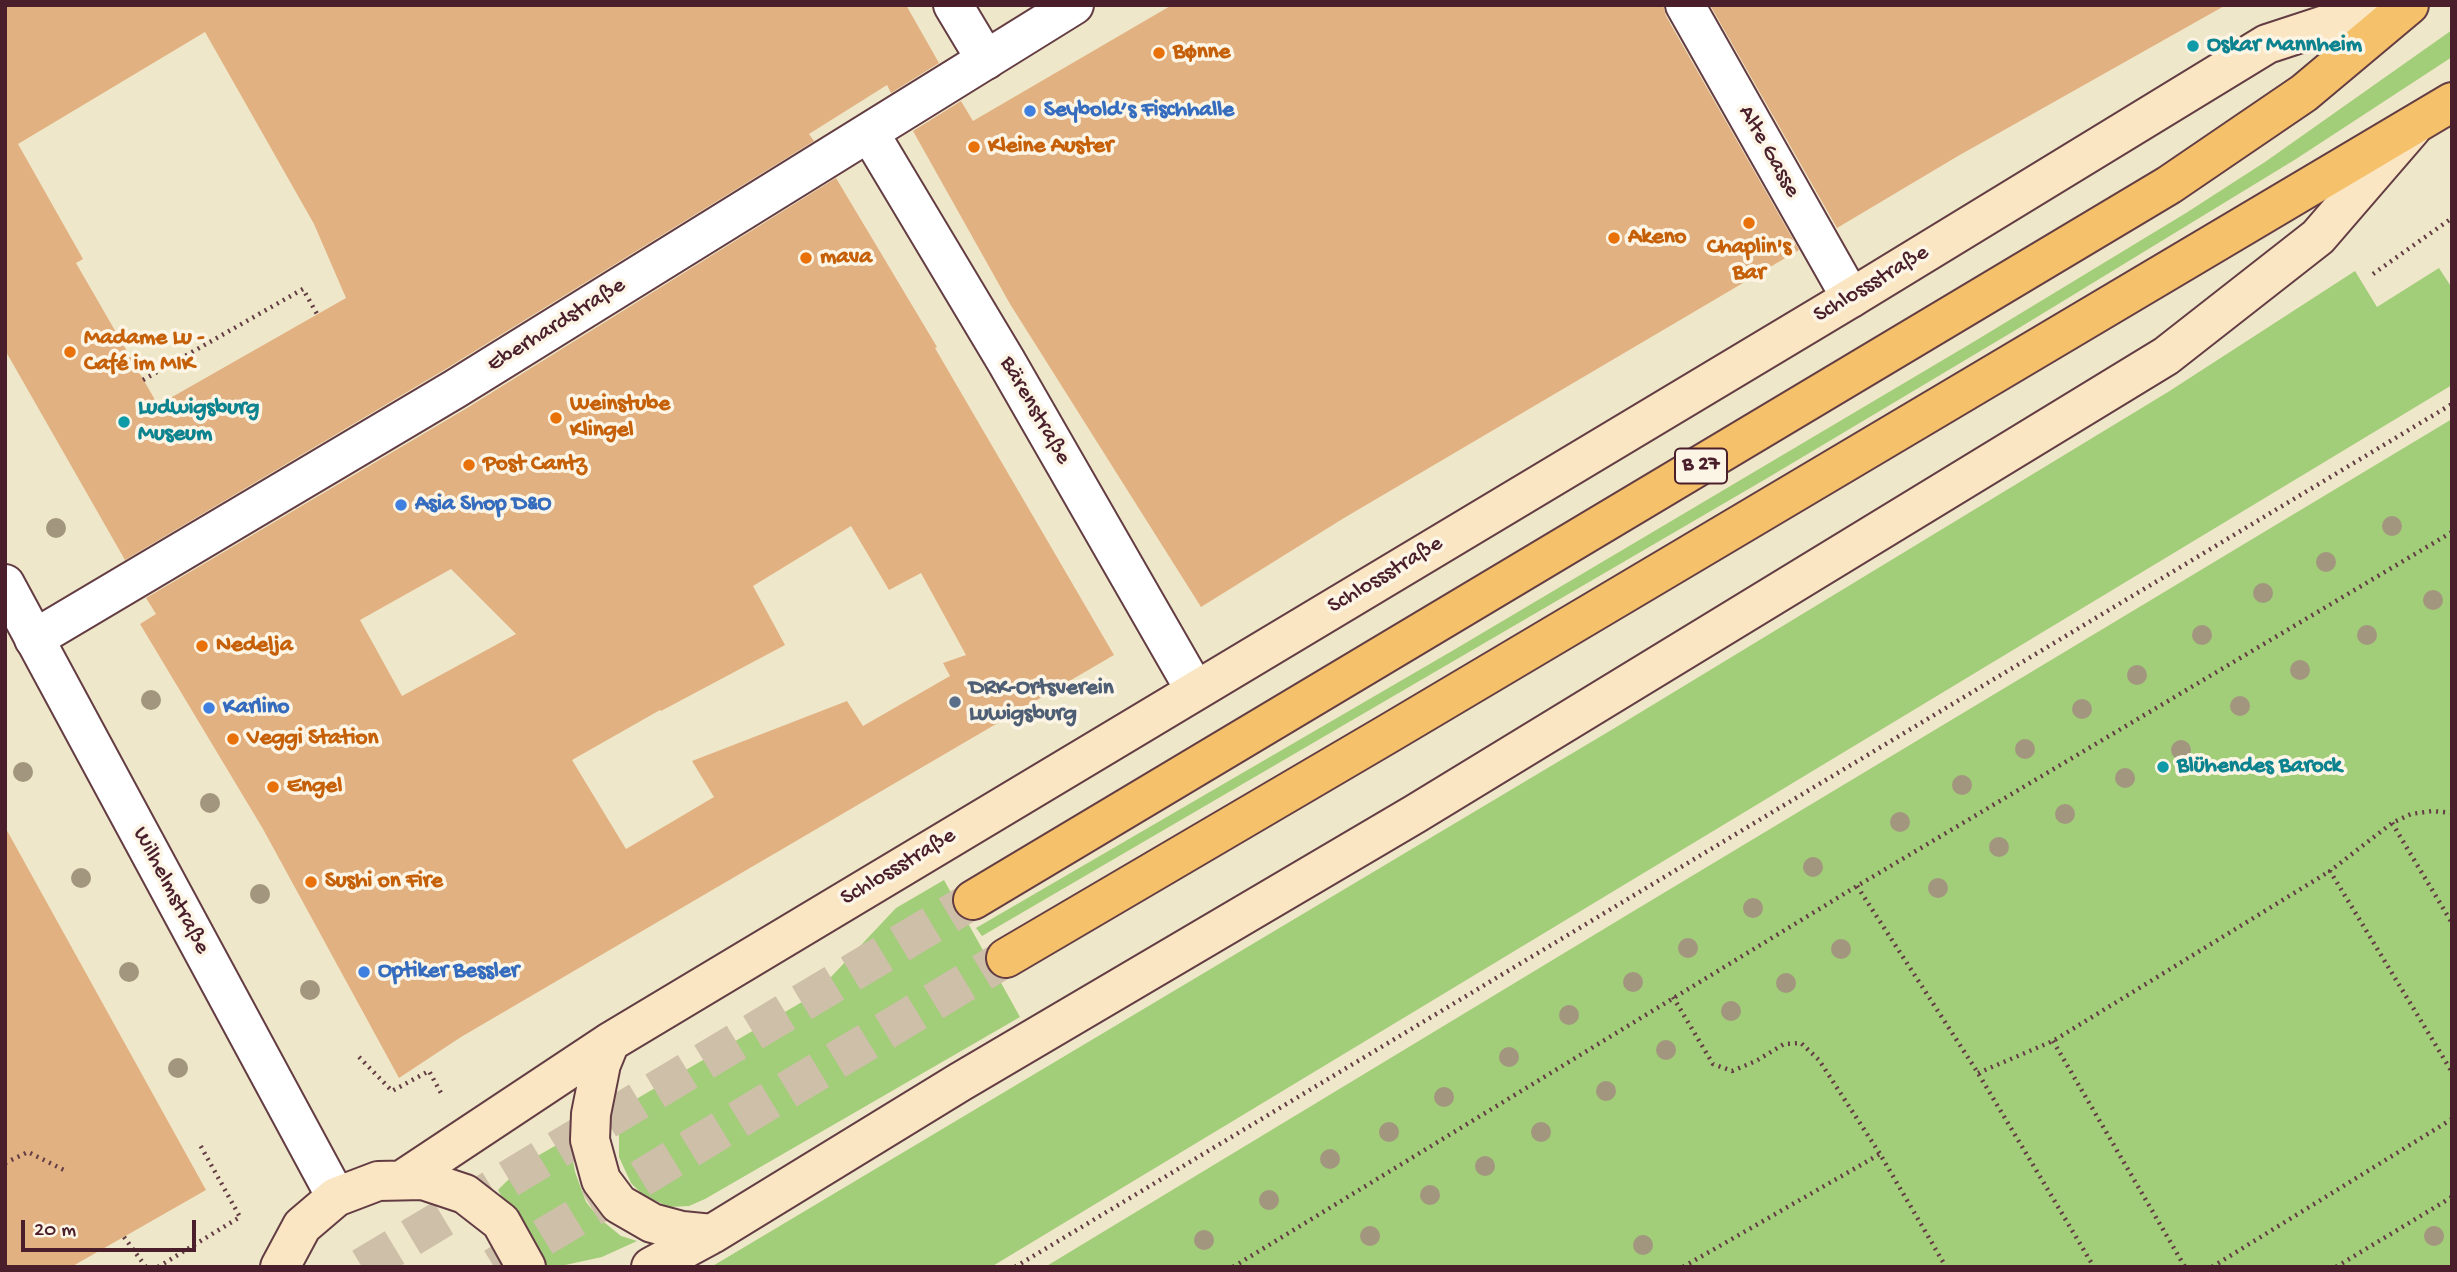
<!DOCTYPE html>
<meta charset="utf-8">
<style>
body{margin:0}
#map{position:relative;width:2457px;height:1272px;overflow:hidden;background:#efe7c9;font-family:"Gochi Hand",sans-serif}
canvas{display:block}
.frame{position:absolute;inset:0;border:7px solid #4a1f2b;pointer-events:none}
.scale{position:absolute;left:21px;top:1220px;width:175px;height:32px;box-sizing:border-box;border:4px solid #4a1f2b;border-top:0;padding-left:9px;font-size:21px;line-height:24px;white-space:nowrap;color:#4a1f2b;-webkit-text-stroke:5px #fcf5e5;paint-order:stroke}
</style>
<div id="map">
<canvas width="2457" height="1272"></canvas>
<div class="frame"></div>
<div class="scale">20 m</div>
</div>
<script>
const ctx = document.querySelector('canvas').getContext('2d');
ctx.lineJoin = 'round';
function paint(path, color) {
  ctx.fillStyle = color;
  ctx.fill(path, 'evenodd');
}
function shape(rows) {
  const path = new Path2D();
  for (const r of rows) {
    path.moveTo(r[0], r[1]);
    for (let i = 2; i < r.length; i += 2) path.lineTo(r[i], r[i + 1]);
  }
  return path;
}
function trace(path, color, width, dash) {
  ctx.strokeStyle = color;
  ctx.lineWidth = width;
  ctx.lineCap = dash ? 'butt' : 'round';
  ctx.setLineDash(dash || []);
  ctx.stroke(path);
}
function label(font, color, halo, rows, align = 'center') {
  ctx.font = font + ' "Gochi Hand",sans-serif';
  ctx.lineWidth = 7;
  ctx.setLineDash([]);
  ctx.textBaseline = 'middle';
  ctx.strokeStyle = halo;
  ctx.fillStyle = color;
  for (const [text, x, y, turn = 0] of rows) {
    ctx.save();
    ctx.translate(x, y);
    ctx.rotate((+turn || 0) * Math.PI / 180);
    ctx.textAlign = isNaN(turn) ? turn : align;
    if (halo) ctx.strokeText(text, 0, 0);
    ctx.fillText(text, 0, 0);
    ctx.restore();
  }
}
paint(shape([
 [2452,30,2452,57,2296,159,2014,331,1764,480,982,936,976,928,1452,651,1975,341,2186,213,2265,162],
 [2439,268,2452,288,2452,385,991,1267,711,1267,1618,726,2168,392,2355,271,2377,307],
 [2452,419,2452,1267,1045,1267,1632,912],
 [944,880,1020,1017,705,1199,689,1206,669,1207,643,1195,631,1183,619,1157,619,1131,626,1113,638,1098,814,995,896,908],
 [569,1138,575,1172,586,1202,599,1218,621,1236,637,1241,602,1257,556,1267,541,1267,498,1190,525,1163]
]), '#a2cd79');
paint(shape([
 [5,5,906,5,939,63,891,93,887,85,809,134,814,141,444,370,125,560,5,350],
 [205,32,314,224,346,298,158,405,76,263,83,259,18,144],
 [1172,5,1663,5,1666,16,1799,250,1344,518,1201,607,1010,304,913,131,961,101,973,121],
 [1710,5,2226,5,1958,156,1837,228],
 [836,178,937,347,935,348,1114,655,461,1037,399,1078,263,829,140,624,156,614,146,598,467,408],
 [851,526,889,590,921,573,966,655,943,663,950,676,863,726,847,701,692,761,714,797,626,849,572,760,660,710,661,711,785,645,753,586],
 [451,569,516,634,402,696,360,620],
 [5,827,206,1190,71,1267,5,1267]
]), '#e2b182');
trace(shape([
 [362,1267,973,900],
 [494,1267,1006,958]
]), '#cebfa9', 38, [38, 19]);
const pedestrian = shape([
 [953,5,986,60]
]);
const minor = shape([
 [1685,5,1851,298],
 [870,134,1006,361,1195,690],
 [34,639,455,389,1074,5]
]);
const tertiary = shape([
 [5,584,336,1197]
]);
const secondary = shape([
 [610,1042,601,1064,591,1114,590,1140,601,1180,619,1204,652,1223,682,1231,712,1234],
 [402,1180,610,1042,1851,298,2267,44,2386,5],
 [280,1267,302,1226,336,1197,378,1181,423,1180,465,1194,501,1222,526,1267],
 [651,1267,712,1234,960,1082,1415,814,2166,356,2318,237,2412,128]
]);
const primary = shape([
 [973,900,2169,185,2304,93,2409,5],
 [1006,958,1391,732,2452,102]
]);
trace(pedestrian, '#633d43', 42);
trace(minor, '#633d43', 42);
trace(tertiary, '#633d43', 42);
trace(secondary, '#633d43', 42);
trace(primary, '#633d43', 42);
trace(shape([
 [2373,274,2452,218],
 [143,380,303,289,317,314],
 [2452,813,2432,811,2411,814,2392,823,2330,871,2452,1072],
 [2392,823,2452,923],
 [1857,886,1978,1073,2094,1267],
 [1673,997,1713,1064,1732,1071,1756,1061,1784,1044,1801,1043,1819,1060,1880,1154],
 [2053,1041,2185,1267],
 [359,1057,392,1091,429,1071,441,1093],
 [1978,1073,2053,1041,2330,871],
 [5,1163,28,1152,64,1170],
 [124,1237,146,1267],
 [158,1267,240,1217,199,1143],
 [1015,1267,2452,404],
 [1233,1267,1857,886,2452,532],
 [1683,1267,1880,1154,1946,1267],
 [2212,1267,2452,1119],
 [2336,1267,2452,1197]
]), '#633d43', 4.5, [2, 5]);
trace(pedestrian, '#fff', 38);
trace(minor, '#fff', 38);
trace(tertiary, '#fff', 38);
trace(secondary, '#fbe6c4', 38);
trace(primary, '#f5c16b', 38);
ctx.fillStyle = '#a3967f';
for (const [x, y] of [
 [2392,526],
 [56,528],
 [2326,562],
 [2263,593],
 [2433,600],
 [2202,635],
 [2367,635],
 [2300,670],
 [2137,675],
 [151,700],
 [2240,706],
 [2082,709],
 [2025,749],
 [2181,750],
 [23,772],
 [2125,778],
 [1962,785],
 [210,803],
 [2065,814],
 [1900,822],
 [1999,847],
 [1813,867],
 [81,878],
 [1938,888],
 [260,894],
 [1753,908],
 [1688,948],
 [1841,949],
 [129,972],
 [1633,982],
 [1786,983],
 [310,990],
 [1731,1011],
 [1569,1015],
 [1666,1050],
 [1509,1057],
 [178,1068],
 [1606,1091],
 [1444,1097],
 [1389,1132],
 [1541,1132],
 [1330,1159],
 [1485,1166],
 [1430,1195],
 [1269,1200],
 [1370,1236],
 [2434,1236],
 [1204,1240],
 [1643,1245]
]) {
  ctx.beginPath();
  ctx.arc(x, y, 10, 0, 2 * Math.PI);
  ctx.fill();
}
for (const [x, y, r, color] of [
 [2193,46,7,"#0f9aa8"],
 [1159,53,7,"#e8710a"],
 [1030,111,7,"#3f7fe0"],
 [974,147,7,"#e8710a"],
 [1749,223,7,"#e8710a"],
 [1614,238,7,"#e8710a"],
 [806,258,7,"#e8710a"],
 [70,352,7,"#e8710a"],
 [556,418,7,"#e8710a"],
 [124,422,7,"#0f9aa8"],
 [469,465,7,"#e8710a"],
 [401,505,7,"#3f7fe0"],
 [202,646,7,"#e8710a"],
 [955,702,7,"#5c6f8a"],
 [209,708,7,"#3f7fe0"],
 [233,739,7,"#e8710a"],
 [2163,767,7,"#0f9aa8"],
 [273,787,7,"#e8710a"],
 [311,882,7,"#e8710a"],
 [364,972,7,"#3f7fe0"]
]) {
  const dot = new Path2D();
  dot.arc(x, y, r, 0, 2 * Math.PI);
  ctx.fillStyle = color;
  ctx.fill(dot);
  trace(dot, '#fcf5e5', 2.5);
}
for (const [x, y, w] of [
 [1701,466,52]
]) {
  const box = new Path2D();
  box.roundRect(x - w / 2, y - 17.5, w, 35, 5);
  ctx.fillStyle = '#fcf5e5';
  ctx.fill(box);
  trace(box, '#4a1f2b', 2);
}
label('bold 21px', '#4a1f2b', null, [
 ["B 27",1701,466]
]);
label('bold 23px', '#0d838f', '#fcf5e5', [
 ["Oskar Mannheim",2207,46],
 ["Ludwigsburg",138,409],
 ["Museum",138,435],
 ["Blühendes Barock",2177,767]
], 'left');
label('bold 23px', '#c56008', '#fcf5e5', [
 ["Bønne",1173,53],
 ["Kleine Auster",988,147],
 ["Akeno",1628,238],
 ["Chaplin's",1749,248,"center"],
 ["Bar",1749,274,"center"],
 ["mava",820,258],
 ["Madame Lu -",84,339],
 ["Café im MIK",84,365],
 ["Weinstube",570,405],
 ["Klingel",570,431],
 ["Post Cantz",483,465],
 ["Nedelja",216,646],
 ["Veggi Station",247,739],
 ["Engel",287,787],
 ["Sushi on Fire",325,882]
], 'left');
label('bold 23px', '#366cbe', '#fcf5e5', [
 ["Seybold’s Fischhalle",1044,111],
 ["Asia Shop D&O",415,505],
 ["Karlino",223,708],
 ["Optiker Bessler",378,972]
], 'left');
label('23px', '#4a1f2b', '#fcf5e5', [
 ["Alte Gasse",1768,152,60],
 ["Schlossstraße",1872,285,-31],
 ["Eberhardstraße",557,326,-32],
 ["Bärenstraße",1034,411,60],
 ["Schlossstraße",1386,576,-31],
 ["Schlossstraße",899,868,-31],
 ["Wilhelmstraße",170,891,62]
]);
label('bold 23px', '#4e5e75', '#fcf5e5', [
 ["DRK-Ortsverein",969,689],
 ["Luwigsburg",969,715]
], 'left');
</script>
